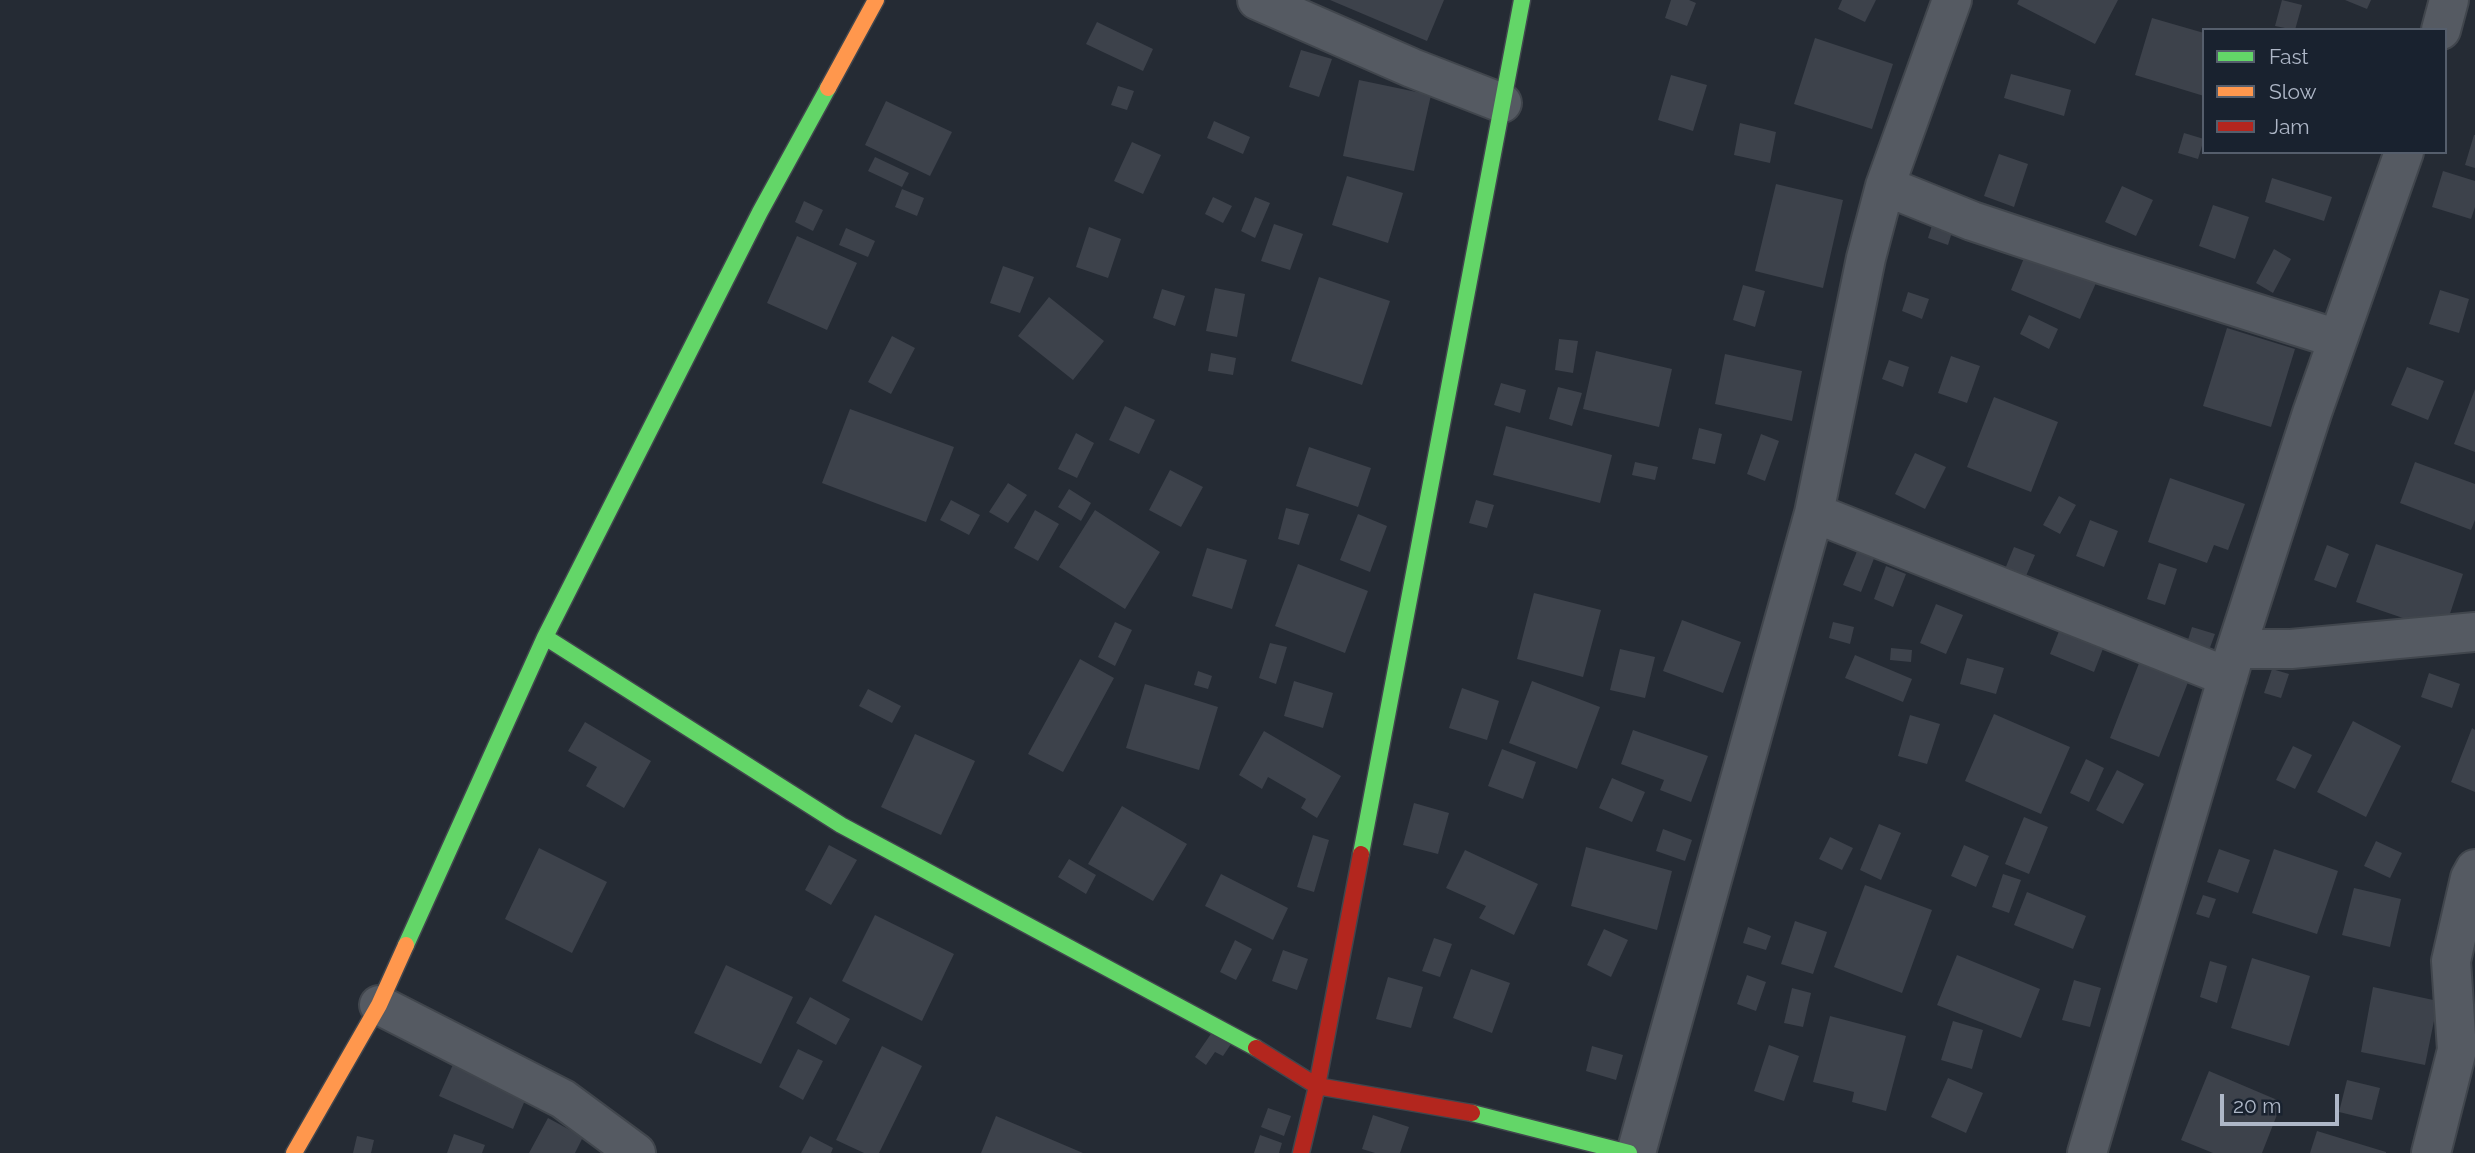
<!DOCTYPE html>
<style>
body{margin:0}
#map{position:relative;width:2475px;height:1153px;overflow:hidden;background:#252b34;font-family:Raleway,sans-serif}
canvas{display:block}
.legend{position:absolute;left:2202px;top:28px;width:245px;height:126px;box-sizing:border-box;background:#19222f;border:2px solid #555e6c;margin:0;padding:9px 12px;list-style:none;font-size:21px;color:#aeb7c7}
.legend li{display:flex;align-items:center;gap:14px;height:35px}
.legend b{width:35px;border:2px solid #555e6c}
.scale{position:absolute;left:2220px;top:1094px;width:119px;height:32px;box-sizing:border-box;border:4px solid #aeb7c7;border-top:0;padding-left:9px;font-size:21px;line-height:24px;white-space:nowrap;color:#aeb7c7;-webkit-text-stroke:5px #19222f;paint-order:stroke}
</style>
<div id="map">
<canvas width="2475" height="1153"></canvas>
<ul class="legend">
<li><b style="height:9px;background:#63d668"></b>Fast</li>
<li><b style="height:9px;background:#ff974d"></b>Slow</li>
<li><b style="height:9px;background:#b3261e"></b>Jam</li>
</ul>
<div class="scale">20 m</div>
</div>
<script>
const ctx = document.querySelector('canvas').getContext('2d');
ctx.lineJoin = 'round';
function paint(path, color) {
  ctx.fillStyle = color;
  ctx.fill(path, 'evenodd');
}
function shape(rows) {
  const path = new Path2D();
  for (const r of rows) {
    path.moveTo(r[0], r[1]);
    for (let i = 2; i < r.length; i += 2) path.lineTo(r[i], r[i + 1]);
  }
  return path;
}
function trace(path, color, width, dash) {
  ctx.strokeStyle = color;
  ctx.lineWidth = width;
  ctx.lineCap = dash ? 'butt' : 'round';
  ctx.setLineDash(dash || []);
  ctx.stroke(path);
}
paint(shape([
 [1330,0,1444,0,1427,41],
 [1671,0,1689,0,1696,3,1687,26,1665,18],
 [1842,0,1876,0,1865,22,1838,9],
 [2019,0,2118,0,2095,44,2017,4],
 [2282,0,2302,5,2295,30,2275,26],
 [2345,0,2371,0,2367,9],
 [2152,18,2204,33,2204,96,2135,75],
 [1097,22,1153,49,1143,71,1086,44],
 [1815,38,1893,64,1872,129,1794,104],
 [1301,50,1332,59,1319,97,1289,87],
 [2011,74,2071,90,2064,116,2004,98],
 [1671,75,1707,85,1693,131,1658,120],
 [1359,80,1431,95,1414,171,1343,156],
 [1118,86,1134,91,1127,110,1111,105],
 [886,101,952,132,930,176,865,145],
 [1214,121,1250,137,1243,154,1207,138],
 [1740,123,1776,132,1770,163,1734,155],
 [2184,133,2204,139,2198,159,2178,153],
 [2474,135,2475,135,2475,168,2465,165],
 [1132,142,1161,155,1143,194,1114,181],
 [1999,154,2028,164,2014,207,1984,196],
 [875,157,909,173,902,187,868,171],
 [2443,171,2475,181,2475,207,2471,219,2432,207],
 [1347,176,1403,193,1388,243,1332,225],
 [2272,178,2332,197,2324,221,2265,202],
 [1776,184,1843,200,1823,288,1755,271],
 [2122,186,2153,200,2136,236,2105,222],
 [902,189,924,198,917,216,895,207],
 [1213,197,1232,206,1223,223,1205,214],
 [1255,197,1270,203,1255,238,1241,231],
 [804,201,823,210,813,231,795,222],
 [2213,205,2249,217,2235,259,2199,246],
 [1934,219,1954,226,1948,245,1928,238],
 [1274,224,1303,234,1290,270,1261,261],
 [1089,227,1121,239,1108,278,1076,267],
 [846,228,875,241,868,257,839,245],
 [797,236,857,263,827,330,767,303],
 [2274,249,2291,259,2273,293,2256,283],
 [2026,253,2096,283,2080,319,2011,290],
 [1003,266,1034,277,1020,313,990,303],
 [1319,277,1390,301,1362,385,1291,361],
 [1743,285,1765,291,1755,327,1733,320],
 [1215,288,1245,294,1237,337,1206,331],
 [1162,289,1185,296,1175,326,1153,318],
 [2440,290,2469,299,2459,333,2429,324],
 [1908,292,1929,299,1922,319,1902,311],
 [1049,297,1104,341,1073,380,1018,336],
 [2029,315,2058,329,2049,349,2020,334],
 [2227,328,2295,349,2271,427,2203,406],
 [892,336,915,348,891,394,868,382],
 [1559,339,1578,341,1573,373,1555,370],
 [1596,351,1672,369,1659,427,1583,409],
 [1211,353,1236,358,1233,375,1208,371],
 [1725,354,1802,371,1792,421,1715,404],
 [1951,356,1980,366,1967,403,1938,393],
 [1889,360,1909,367,1903,387,1882,379],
 [2407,367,2444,381,2428,420,2391,405],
 [1501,383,1526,390,1520,413,1494,405],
 [1558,387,1582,393,1572,426,1549,419],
 [2475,389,2475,452,2454,444],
 [1994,397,2058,422,2031,492,1967,467],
 [1125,406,1155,420,1139,454,1109,440],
 [850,409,954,447,926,522,822,483],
 [1506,426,1612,455,1600,503,1493,475],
 [1699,428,1722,434,1715,464,1692,459],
 [1076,433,1094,443,1077,478,1058,469],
 [1761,434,1779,441,1765,481,1747,474],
 [1309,447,1371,468,1358,507,1296,486],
 [1915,453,1946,467,1925,509,1895,494],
 [1635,462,1658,467,1655,480,1632,475],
 [2415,462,2475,484,2475,520,2471,530,2400,503],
 [1170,470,1203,487,1181,527,1149,510],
 [2170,478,2245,504,2228,550,2214,545,2207,563,2148,542],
 [1008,483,1027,495,1008,523,989,512],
 [1069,489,1091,503,1081,521,1058,507],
 [2059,496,2076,505,2060,534,2043,525],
 [951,500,980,515,969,535,940,520],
 [1476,500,1494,505,1487,528,1469,523],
 [1286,508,1309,514,1299,545,1278,539],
 [1035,510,1059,524,1038,561,1014,548],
 [1095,510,1160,552,1125,609,1059,567],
 [1358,514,1387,526,1370,572,1340,560],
 [2090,520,2118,531,2104,567,2076,556],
 [2376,544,2463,574,2444,632,2356,602],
 [2327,545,2349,554,2336,588,2314,580],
 [2014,547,2035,555,2026,576,2005,569],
 [1207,548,1247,560,1232,609,1192,596],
 [1858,549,1875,556,1861,592,1843,585],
 [2159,563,2177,569,2165,605,2147,599],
 [1298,564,1368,591,1345,653,1275,626],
 [1886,566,1906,574,1893,607,1874,599],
 [1534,593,1601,610,1583,677,1517,659],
 [1936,604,1963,615,1946,654,1920,643],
 [2065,616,2109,633,2094,672,2050,654],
 [1682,620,1741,642,1723,693,1663,671],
 [1115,622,1132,630,1115,666,1098,657],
 [1833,622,1854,627,1850,644,1829,638],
 [2192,627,2215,634,2208,653,2186,646],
 [1270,643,1287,647,1276,684,1259,678],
 [1891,648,1912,650,1911,662,1890,660],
 [1620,649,1655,657,1645,698,1610,690],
 [1855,655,1912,679,1903,702,1845,678],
 [1967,658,2004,668,1996,694,1960,684],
 [2141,658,2190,677,2159,757,2110,738],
 [1080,659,1114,678,1063,772,1028,754],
 [2272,669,2289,674,2281,698,2264,693],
 [1198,671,1212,676,1208,689,1194,685],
 [2429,673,2460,684,2452,708,2421,697],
 [1294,681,1333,693,1323,728,1284,716],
 [1532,681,1600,707,1577,769,1509,743],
 [1145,684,1218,707,1199,770,1126,748],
 [1462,688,1499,701,1487,740,1449,728],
 [868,689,901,706,892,723,859,706],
 [1994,714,2070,747,2041,814,1965,781],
 [1910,715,1940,724,1927,764,1898,756],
 [2353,721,2401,746,2366,817,2317,792],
 [585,722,651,761,624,808,586,786,597,767,568,751],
 [2472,728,2475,730,2475,792,2451,782],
 [1633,730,1708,756,1691,802,1660,790,1664,780,1621,764],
 [1264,731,1341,776,1317,818,1301,808,1306,799,1268,777,1262,789,1239,775],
 [915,734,975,761,941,835,881,807],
 [2293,746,2312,755,2295,789,2276,780],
 [1502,749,1536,762,1523,799,1488,786],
 [2086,759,2104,768,2089,802,2070,793],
 [2117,770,2144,784,2123,824,2096,810],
 [1612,778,1645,792,1632,822,1599,808],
 [1414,803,1449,813,1438,854,1403,845],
 [1122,806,1187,844,1153,901,1088,864],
 [2024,817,2048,827,2029,874,2005,864],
 [1879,824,1901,833,1881,880,1860,870],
 [1663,829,1692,840,1685,861,1656,851],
 [1313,835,1329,840,1314,892,1297,887],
 [1830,837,1853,848,1842,870,1819,859],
 [2376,841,2402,853,2390,878,2364,866],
 [829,845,857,860,831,905,805,890],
 [1964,845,1989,856,1976,887,1951,876],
 [1586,847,1672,871,1657,930,1571,906],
 [539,848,607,882,572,953,505,919],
 [2219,849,2250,860,2238,893,2207,882],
 [2274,849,2338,871,2317,934,2252,913],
 [1465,850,1538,884,1514,935,1479,918,1486,906,1446,888],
 [1069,859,1096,875,1086,894,1058,877],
 [1221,874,1288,908,1273,940,1205,906],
 [2003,874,2021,880,2009,913,1992,907],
 [1865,885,1932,910,1902,993,1834,967],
 [2354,888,2401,899,2390,947,2342,935],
 [2027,892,2086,916,2073,949,2014,925],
 [2203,895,2216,899,2209,918,2196,914],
 [875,915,954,954,922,1021,842,981],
 [1795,921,1827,932,1813,974,1781,964],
 [1748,927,1771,936,1766,950,1743,943],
 [1604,929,1628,940,1611,977,1587,965],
 [1434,938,1452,944,1440,977,1422,971],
 [1235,940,1252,949,1236,980,1220,972],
 [1283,950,1308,959,1297,990,1272,981],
 [1957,955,2040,989,2021,1038,1937,1005],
 [2252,958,2310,976,2289,1046,2231,1028],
 [2210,961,2227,966,2217,1003,2200,997],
 [726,965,793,997,761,1064,694,1033],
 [1471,969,1510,983,1492,1033,1453,1018],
 [1747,975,1766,982,1756,1011,1737,1004],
 [1388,977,1423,987,1411,1028,1376,1019],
 [2074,980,2101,988,2090,1027,2062,1020],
 [2373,987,2438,1001,2425,1065,2361,1052],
 [1792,988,1811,993,1803,1027,1784,1023],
 [810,997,850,1019,836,1045,796,1023],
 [1830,1016,1906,1036,1886,1111,1852,1102,1854,1092,1813,1082],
 [1953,1021,1983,1030,1972,1069,1941,1060],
 [1215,1028,1233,1041,1223,1056,1215,1052,1206,1065,1195,1057],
 [1769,1045,1799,1056,1784,1101,1754,1091],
 [882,1046,922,1066,879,1153,864,1153,836,1140],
 [1592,1046,1623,1055,1616,1080,1586,1071],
 [798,1049,823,1061,803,1100,779,1087],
 [455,1060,528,1093,513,1129,439,1096],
 [2209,1071,2282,1102,2262,1153,2213,1153,2181,1140],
 [1948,1078,1983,1093,1966,1133,1931,1117],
 [2347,1080,2380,1088,2372,1120,2339,1112],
 [1268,1108,1291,1116,1284,1136,1261,1127],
 [1373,1115,1409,1127,1400,1153,1375,1153,1362,1149],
 [996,1116,1083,1153,981,1153],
 [548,1118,583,1137,575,1153,529,1153],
 [2317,1131,2386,1152,2386,1153,2310,1153],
 [454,1134,485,1145,482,1153,447,1153],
 [1260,1135,1282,1143,1279,1153,1254,1153],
 [357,1136,374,1140,371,1153,353,1153],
 [810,1136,833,1148,831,1153,801,1153]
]), '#3d424b');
const street = shape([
 [1257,0,1412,68,1502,103],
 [2441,30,2449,0],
 [1885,186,1972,221,2107,266,2338,339],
 [1814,513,2228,677],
 [2236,649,2291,649,2475,632],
 [379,1005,563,1099,636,1153],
 [1636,1153,1814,513,1866,258,1885,186,1952,0],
 [2087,1153,2236,649,2312,413,2404,152],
 [2431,1153,2457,1050,2451,961,2470,878,2475,869]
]);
const fast = shape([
 [545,637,841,825,1256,1048],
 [1361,854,1522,0],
 [406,945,545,637,760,212,828,88],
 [1472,1113,1629,1153]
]);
const slow = shape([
 [828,88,876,0],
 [294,1153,379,1005,406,945]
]);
const jam = shape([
 [1256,1048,1317,1086,1472,1113],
 [1301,1153,1317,1086,1361,854]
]);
trace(street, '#41464d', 42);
trace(fast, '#41464d', 19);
trace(slow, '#41464d', 19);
trace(jam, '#41464d', 19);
trace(street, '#555a62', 38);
trace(fast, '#63d668', 16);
trace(slow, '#ff974d', 16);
trace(jam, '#b3261e', 16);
</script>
